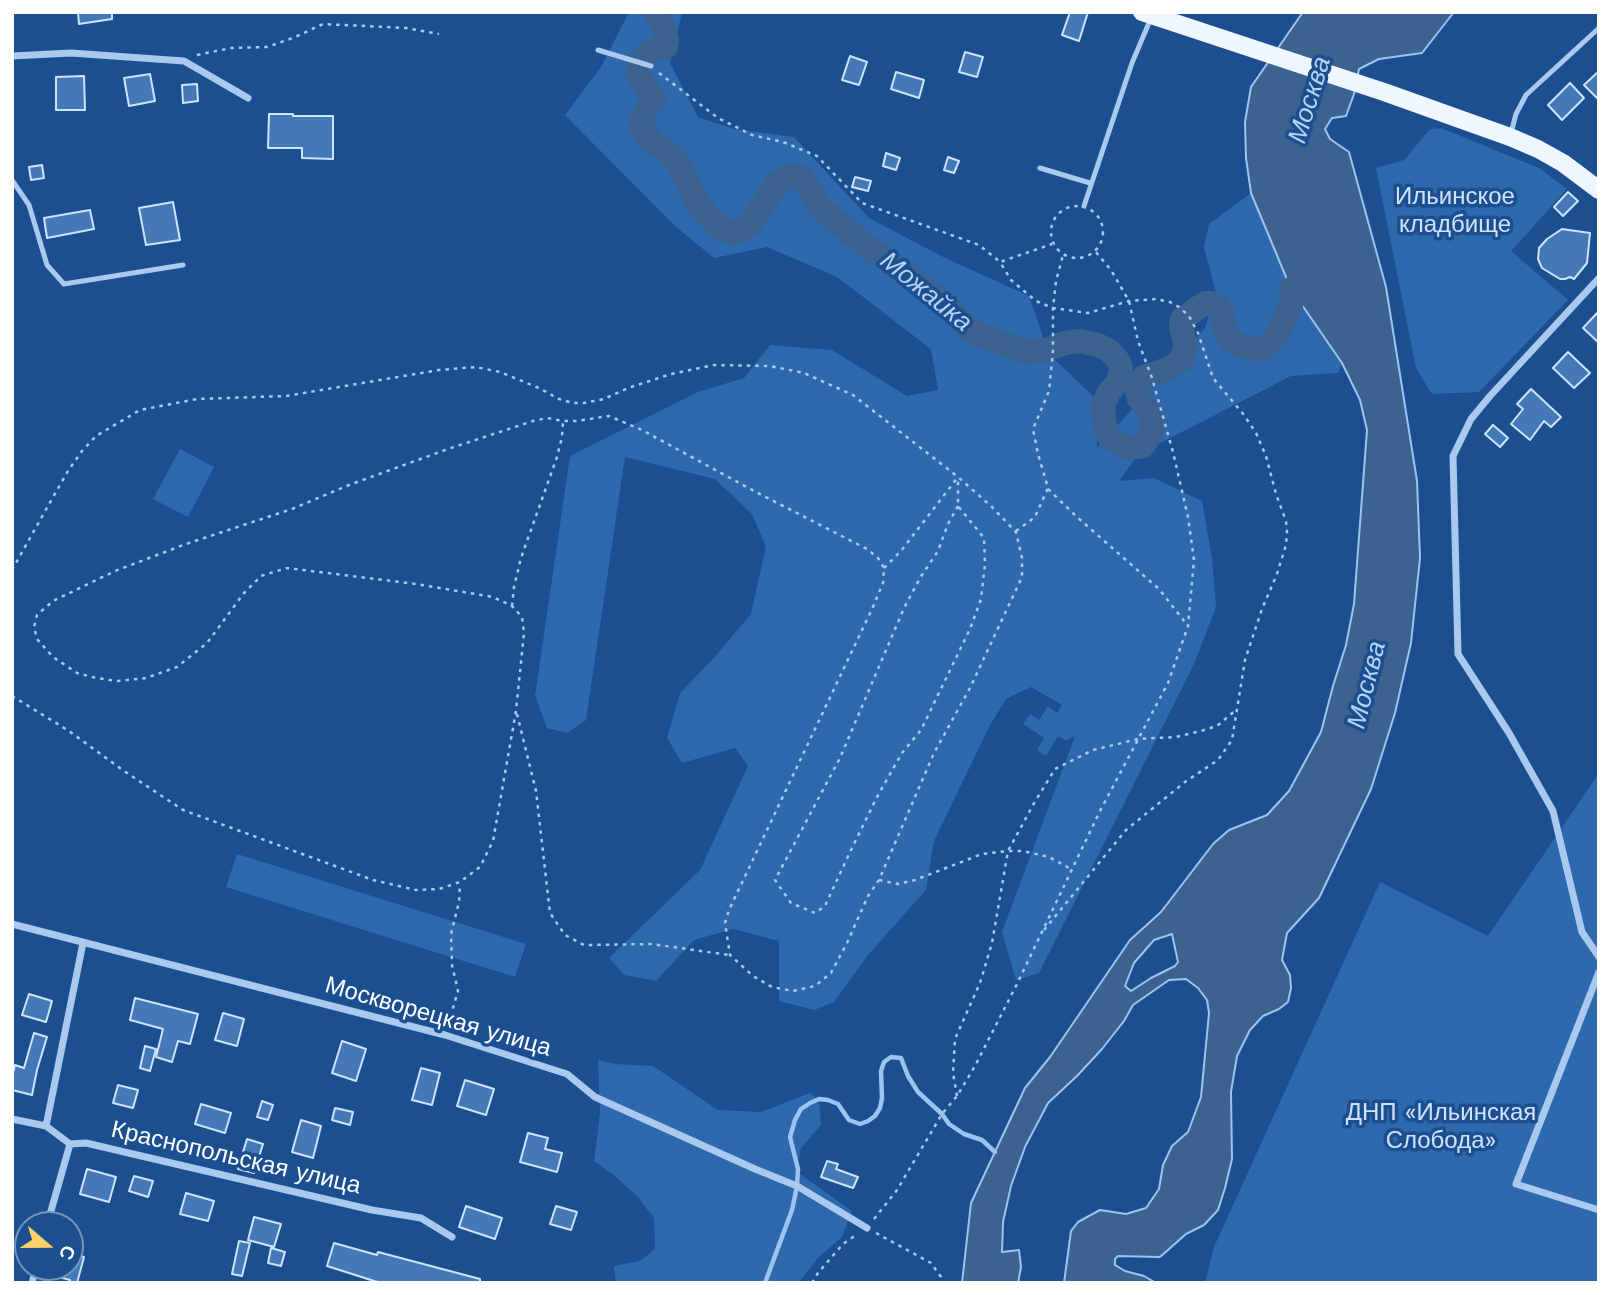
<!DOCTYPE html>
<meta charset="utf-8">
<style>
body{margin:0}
#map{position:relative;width:1611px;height:1295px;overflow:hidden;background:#1b4f8f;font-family:"Work Sans",sans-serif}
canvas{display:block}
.frame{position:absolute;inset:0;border:14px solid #fff;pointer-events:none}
.north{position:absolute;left:14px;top:1211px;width:70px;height:70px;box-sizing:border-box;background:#1b4f8f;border:2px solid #7695bc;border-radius:50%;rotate:110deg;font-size:19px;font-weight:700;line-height:28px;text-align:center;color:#fff}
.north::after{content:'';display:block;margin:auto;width:24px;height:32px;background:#ffd166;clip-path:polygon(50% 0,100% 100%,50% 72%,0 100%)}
</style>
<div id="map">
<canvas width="1611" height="1295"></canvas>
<div class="frame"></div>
<div class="north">С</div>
</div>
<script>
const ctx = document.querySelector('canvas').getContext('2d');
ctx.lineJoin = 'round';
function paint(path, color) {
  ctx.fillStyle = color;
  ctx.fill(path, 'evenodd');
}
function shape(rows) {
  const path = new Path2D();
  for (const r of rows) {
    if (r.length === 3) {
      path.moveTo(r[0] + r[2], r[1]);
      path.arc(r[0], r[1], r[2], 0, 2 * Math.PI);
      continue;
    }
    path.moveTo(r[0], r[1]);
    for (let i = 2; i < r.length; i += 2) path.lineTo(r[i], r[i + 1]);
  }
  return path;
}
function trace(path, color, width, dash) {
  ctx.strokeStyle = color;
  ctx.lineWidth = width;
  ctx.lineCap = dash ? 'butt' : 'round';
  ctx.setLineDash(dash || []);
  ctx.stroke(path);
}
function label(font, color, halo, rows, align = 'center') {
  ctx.font = font + ' "Work Sans",sans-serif';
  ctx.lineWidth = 7;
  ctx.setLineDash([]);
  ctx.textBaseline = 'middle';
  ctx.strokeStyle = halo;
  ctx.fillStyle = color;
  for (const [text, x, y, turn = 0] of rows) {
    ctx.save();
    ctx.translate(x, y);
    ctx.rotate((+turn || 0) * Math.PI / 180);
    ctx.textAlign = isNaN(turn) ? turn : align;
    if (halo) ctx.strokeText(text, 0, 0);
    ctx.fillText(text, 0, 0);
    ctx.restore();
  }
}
paint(shape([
 [629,12,682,13,670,63,698,117,734,129,794,137,869,218,943,257,1029,296,1049,354,1096,399,1097,448,1205,328,1216,293,1204,247,1209,224,1251,193,1272,246,1320,333,1342,363,1338,373,1291,376,1139,454,1119,481,1154,478,1202,501,1212,558,1216,607,1194,664,1039,973,1016,980,1002,932,1075,736,1066,741,1058,736,1046,756,1037,750,1044,738,1023,724,1030,714,1039,720,1048,706,1057,713,1062,705,1031,687,1006,699,990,725,934,841,926,890,868,955,834,1002,814,1010,779,1001,779,941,733,929,694,940,656,981,624,975,609,958,700,870,748,766,735,748,682,763,667,738,680,693,713,659,751,614,766,546,752,514,715,479,625,457,586,720,567,733,547,728,535,696,570,456,698,392,744,378,770,345,832,350,907,396,938,390,931,349,837,277,767,247,714,258,675,226,565,115,601,67],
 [1441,128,1539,168,1567,189,1511,251,1568,300,1479,392,1432,394,1416,368,1376,168,1404,160,1430,129],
 [180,449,214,467,188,517,153,499],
 [1599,773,1599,1283,1205,1283,1214,1247,1380,882,1488,936],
 [237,854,526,944,515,977,226,887],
 [598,1060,615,1064,653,1066,718,1110,761,1112,810,1093,819,1100,821,1125,801,1148,797,1172,852,1211,842,1237,819,1257,798,1283,616,1283,614,1266,640,1261,655,1249,654,1218,637,1196,615,1176,594,1161,600,1113]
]), '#2e69ad');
const water = shape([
 [1303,12,1454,12,1422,53,1379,59,1359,69,1354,94,1346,116,1332,118,1325,129,1330,139,1349,152,1386,287,1417,481,1420,558,1411,643,1395,713,1371,789,1319,898,1287,933,1282,960,1290,975,1291,988,1288,1002,1279,1009,1263,1016,1250,1030,1237,1056,1231,1092,1232,1159,1225,1188,1218,1210,1204,1225,1186,1234,1160,1257,1118,1256,1115,1259,1115,1265,1125,1271,1144,1276,1156,1283,1064,1283,1071,1231,1078,1222,1100,1210,1126,1214,1146,1208,1159,1189,1163,1165,1172,1146,1188,1132,1201,1097,1209,1013,1207,1000,1198,988,1186,979,1169,980,1133,1005,1124,1021,1102,1049,1077,1076,1048,1103,1025,1147,1011,1186,1003,1222,1002,1252,1019,1250,1021,1267,1018,1283,962,1283,971,1203,1025,1088,1050,1057,1130,940,1161,912,1213,844,1229,830,1267,815,1289,791,1321,732,1333,686,1346,645,1354,604,1367,430,1360,400,1342,363,1291,289,1251,193,1246,158,1245,122,1251,87,1303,12],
 [1172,934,1178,962,1175,966,1151,978,1131,991,1125,986,1134,963,1154,940,1172,934]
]);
paint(water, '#3c6290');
trace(water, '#9cc4f0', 2);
trace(shape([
 [765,1283,792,1210,797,1186,798,1169,790,1137,795,1120,801,1109,810,1103,819,1099,828,1100,838,1104,849,1120,860,1124,868,1121,875,1116,880,1108,882,1098,881,1071,884,1062,891,1057,901,1058,908,1076,918,1092,942,1114,949,1124,964,1134,982,1140,995,1152]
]), '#9cc4f0', 4.5);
trace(shape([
 [655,12,665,30,667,42,666,47,652,51,641,60,637,74,654,99,647,108,641,124,642,129,653,143,664,149,675,159,680,166,695,199,715,224,732,233,743,230,752,222,777,183,792,175,803,178,817,203,823,210,855,237,946,304,970,331,1026,352,1046,350,1065,343,1079,341,1098,345,1110,351,1119,362,1121,368,1118,382,1109,392,1103,405,1104,422,1109,437,1121,445,1128,448,1143,446,1150,435,1153,426,1150,411,1139,399,1137,392,1139,384,1144,377,1165,370,1181,361,1186,346,1181,326,1182,319,1205,303,1211,303,1218,307,1222,313,1224,328,1229,339,1241,346,1257,350,1265,347,1276,337,1292,302,1291,289,1320,276]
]), '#3c6290', 24);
const building = shape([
 [78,12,112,12,112,19,79,24,78,12],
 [1070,12,1088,12,1079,41,1062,35,1070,12],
 [965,52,983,57,977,77,959,72,965,52],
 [850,56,867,62,859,85,842,80,850,56],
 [1599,71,1599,100,1584,85,1599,71],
 [896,72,924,80,919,98,891,89,896,72],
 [150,74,155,101,129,106,124,78,150,74],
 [84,76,85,110,56,110,56,77,84,76],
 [1570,83,1584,98,1562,120,1548,105,1570,83],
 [197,84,198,101,183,103,182,85,197,84],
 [269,114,293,114,293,116,333,116,333,159,302,158,302,148,268,148,269,114],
 [886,153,900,158,896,170,883,166,886,153],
 [948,157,959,161,954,173,944,170,948,157],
 [42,165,44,178,31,180,29,167,42,165],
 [855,177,871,181,868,191,852,187,855,177],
 [1568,192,1578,201,1563,216,1554,207,1568,192],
 [173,202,180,240,146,245,139,208,173,202],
 [90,210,94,229,47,238,44,218,90,210],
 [1562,229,1590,233,1587,263,1574,279,1570,277,1565,279,1560,279,1542,268,1538,259,1539,248,1547,239,1562,229],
 [1599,311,1599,343,1583,328,1599,311],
 [1568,352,1590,373,1574,388,1553,368,1568,352],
 [1531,389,1561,417,1551,427,1544,421,1530,440,1511,424,1523,409,1517,404,1531,389],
 [1493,425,1508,438,1500,447,1485,434,1493,425],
 [29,994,52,1001,46,1022,22,1015,29,994],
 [135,998,198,1014,190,1044,178,1041,172,1062,156,1057,163,1029,130,1020,135,998],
 [223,1013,244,1019,237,1046,215,1040,223,1013],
 [34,1033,47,1037,37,1070,32,1095,12,1090,12,1077,15,1065,24,1068,34,1033],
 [342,1041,366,1049,356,1081,332,1073,342,1041],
 [145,1046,156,1049,150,1071,140,1068,145,1046],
 [421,1068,440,1073,432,1105,412,1100,421,1068],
 [465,1080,494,1089,486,1115,457,1106,465,1080],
 [118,1085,138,1090,133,1108,113,1103,118,1085],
 [262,1101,273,1105,268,1120,257,1117,262,1101],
 [201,1104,231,1113,225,1133,195,1124,201,1104],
 [335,1108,353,1112,350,1125,332,1120,335,1108],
 [301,1120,321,1126,313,1158,292,1152,301,1120],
 [528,1133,548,1138,545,1149,562,1153,557,1172,520,1162,528,1133],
 [247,1139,263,1144,254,1173,238,1169,247,1139],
 [827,1161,838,1164,836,1169,858,1177,853,1188,821,1177,827,1161],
 [87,1169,116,1177,109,1202,80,1194,87,1169],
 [134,1176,153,1181,148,1197,129,1191,134,1176],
 [186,1193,214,1201,208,1221,180,1214,186,1193],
 [466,1206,502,1218,495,1239,459,1227,466,1206],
 [556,1206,577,1212,571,1230,550,1224,556,1206],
 [254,1217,281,1224,274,1247,248,1240,254,1217],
 [239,1241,250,1243,242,1276,232,1274,239,1241],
 [334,1243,377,1255,378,1252,480,1279,480,1283,381,1283,371,1280,327,1266,334,1243],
 [271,1248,285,1252,281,1266,268,1263,271,1248],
 [70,1253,84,1257,77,1283,70,1283,70,1280,41,1272,42,1267,70,1267,70,1253]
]);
paint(building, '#4478b7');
trace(building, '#cfe3fa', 2);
trace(shape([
 [197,55,231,48,267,47,293,38,323,24,406,28,439,34],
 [659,73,718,118,752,135,783,142,817,156,862,203,979,245,999,261],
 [1077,232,26],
 [1048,489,1077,517,1159,589,1188,626],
 [958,506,948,524,938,551,920,578,904,608,840,758,775,880,791,903,815,913,825,906,850,852,877,797,902,753,921,730,970,629,981,599,985,564,984,538,958,506,958,477],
 [1016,531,1035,517,1048,488,1038,454,1033,429,1049,391,1053,351,1053,308,1056,281,1063,255],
 [884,568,901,551,958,477],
 [12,570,48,506,68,471,82,451,96,436,140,410,197,399,286,396,439,370,476,367,500,372,539,388,559,399,573,403,584,403,604,399,628,388,671,374,714,365,770,366,804,373,853,395,958,477,992,507,1016,532,1022,558,1022,577,970,688,934,753,879,880,868,896,847,943,831,973,815,986,793,991,772,987,753,976,730,955,725,923,729,910,872,609,883,583,884,568,878,558,867,549,754,491,642,430,609,416,576,421,563,421,547,418,533,421,448,449,349,485,292,509,186,544,115,571,53,601,37,615,34,627,37,639,53,657,77,673,96,678,118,681,146,678,177,667,207,643,244,593,261,576,287,568,416,584,493,597,512,606,522,617,524,633,516,711,493,841,480,867,460,882,439,889,416,890,373,880,183,810,124,771,69,731,12,696],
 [512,606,514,587,521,558,557,457,562,437,563,421],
 [517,714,536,791,550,913,565,935,584,945,652,944,729,955],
 [879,880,898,884,915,880,982,854,1008,851,1023,851,1049,857,1071,869],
 [1044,930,1126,830,1185,782,1218,760,1232,740,1245,660,1262,609,1277,574,1286,545,1287,531,1286,521,1276,494,1266,456,1256,433,1244,415,1213,378,1198,333,1189,316,1179,307,1170,302,1156,299,1129,301,1088,313,1053,308,1036,301,1011,280,1000,262,1052,244],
 [448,1025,458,991,452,965,451,934,459,902,460,884],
 [957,1096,953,1073,955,1039,980,983,992,943,1008,851,1033,805,1055,769,1093,750,1138,739,1176,737,1201,731,1217,726,1236,710],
 [874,1219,897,1190,942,1114,957,1096,975,1066,1017,984,1100,811,1168,683,1188,626,1194,560,1188,517,1173,452,1152,378,1138,341,1129,301,1111,270,1095,251],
 [876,1233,931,1263,941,1277,942,1283],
 [812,1283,818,1273,843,1244,856,1235]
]), '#a9c9ee', 2.5, [3.5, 5]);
trace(shape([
 [598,50,651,66],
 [1511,133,1516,114,1526,95,1599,28],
 [1040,168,1090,183],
 [12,180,29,205,47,265,64,284,183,265],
 [1084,206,1132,63,1151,18]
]), '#a9c9ee', 5);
trace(shape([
 [12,56,71,53,184,61,248,98],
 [1599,278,1490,396,1471,419,1453,456,1458,654,1509,733,1553,811,1582,932,1599,957],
 [12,924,445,1035,567,1074,595,1097,755,1169,797,1186,867,1228],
 [1599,972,1516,1184,1599,1210],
 [12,1119,46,1126,70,1144,86,1143,372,1210,421,1218,452,1237],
 [46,1126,83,943],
 [47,1225,70,1144],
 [32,1283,36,1267]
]), '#a9c9ee', 7);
trace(shape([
 [1142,12,1384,92,1510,137,1538,149,1563,163,1599,190]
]), '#f0f6ff', 18);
label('24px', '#cfe3fa', '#1b4f8f', [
 ["Ильинское",1455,197],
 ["кладбище",1455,225],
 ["ДНП «Ильинская",1441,1113],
 ["Слобода»",1441,1141]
]);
label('24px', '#fff', '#1b4f8f', [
 ["Москворецкая улица",438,1017,16],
 ["Краснопольская улица",236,1158,13]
]);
label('italic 26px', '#b5d3f5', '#1b4f8f', [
 ["Москва",1310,100,-73],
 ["Можайка",926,292,39],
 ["Москва",1367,685,-76]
]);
</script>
